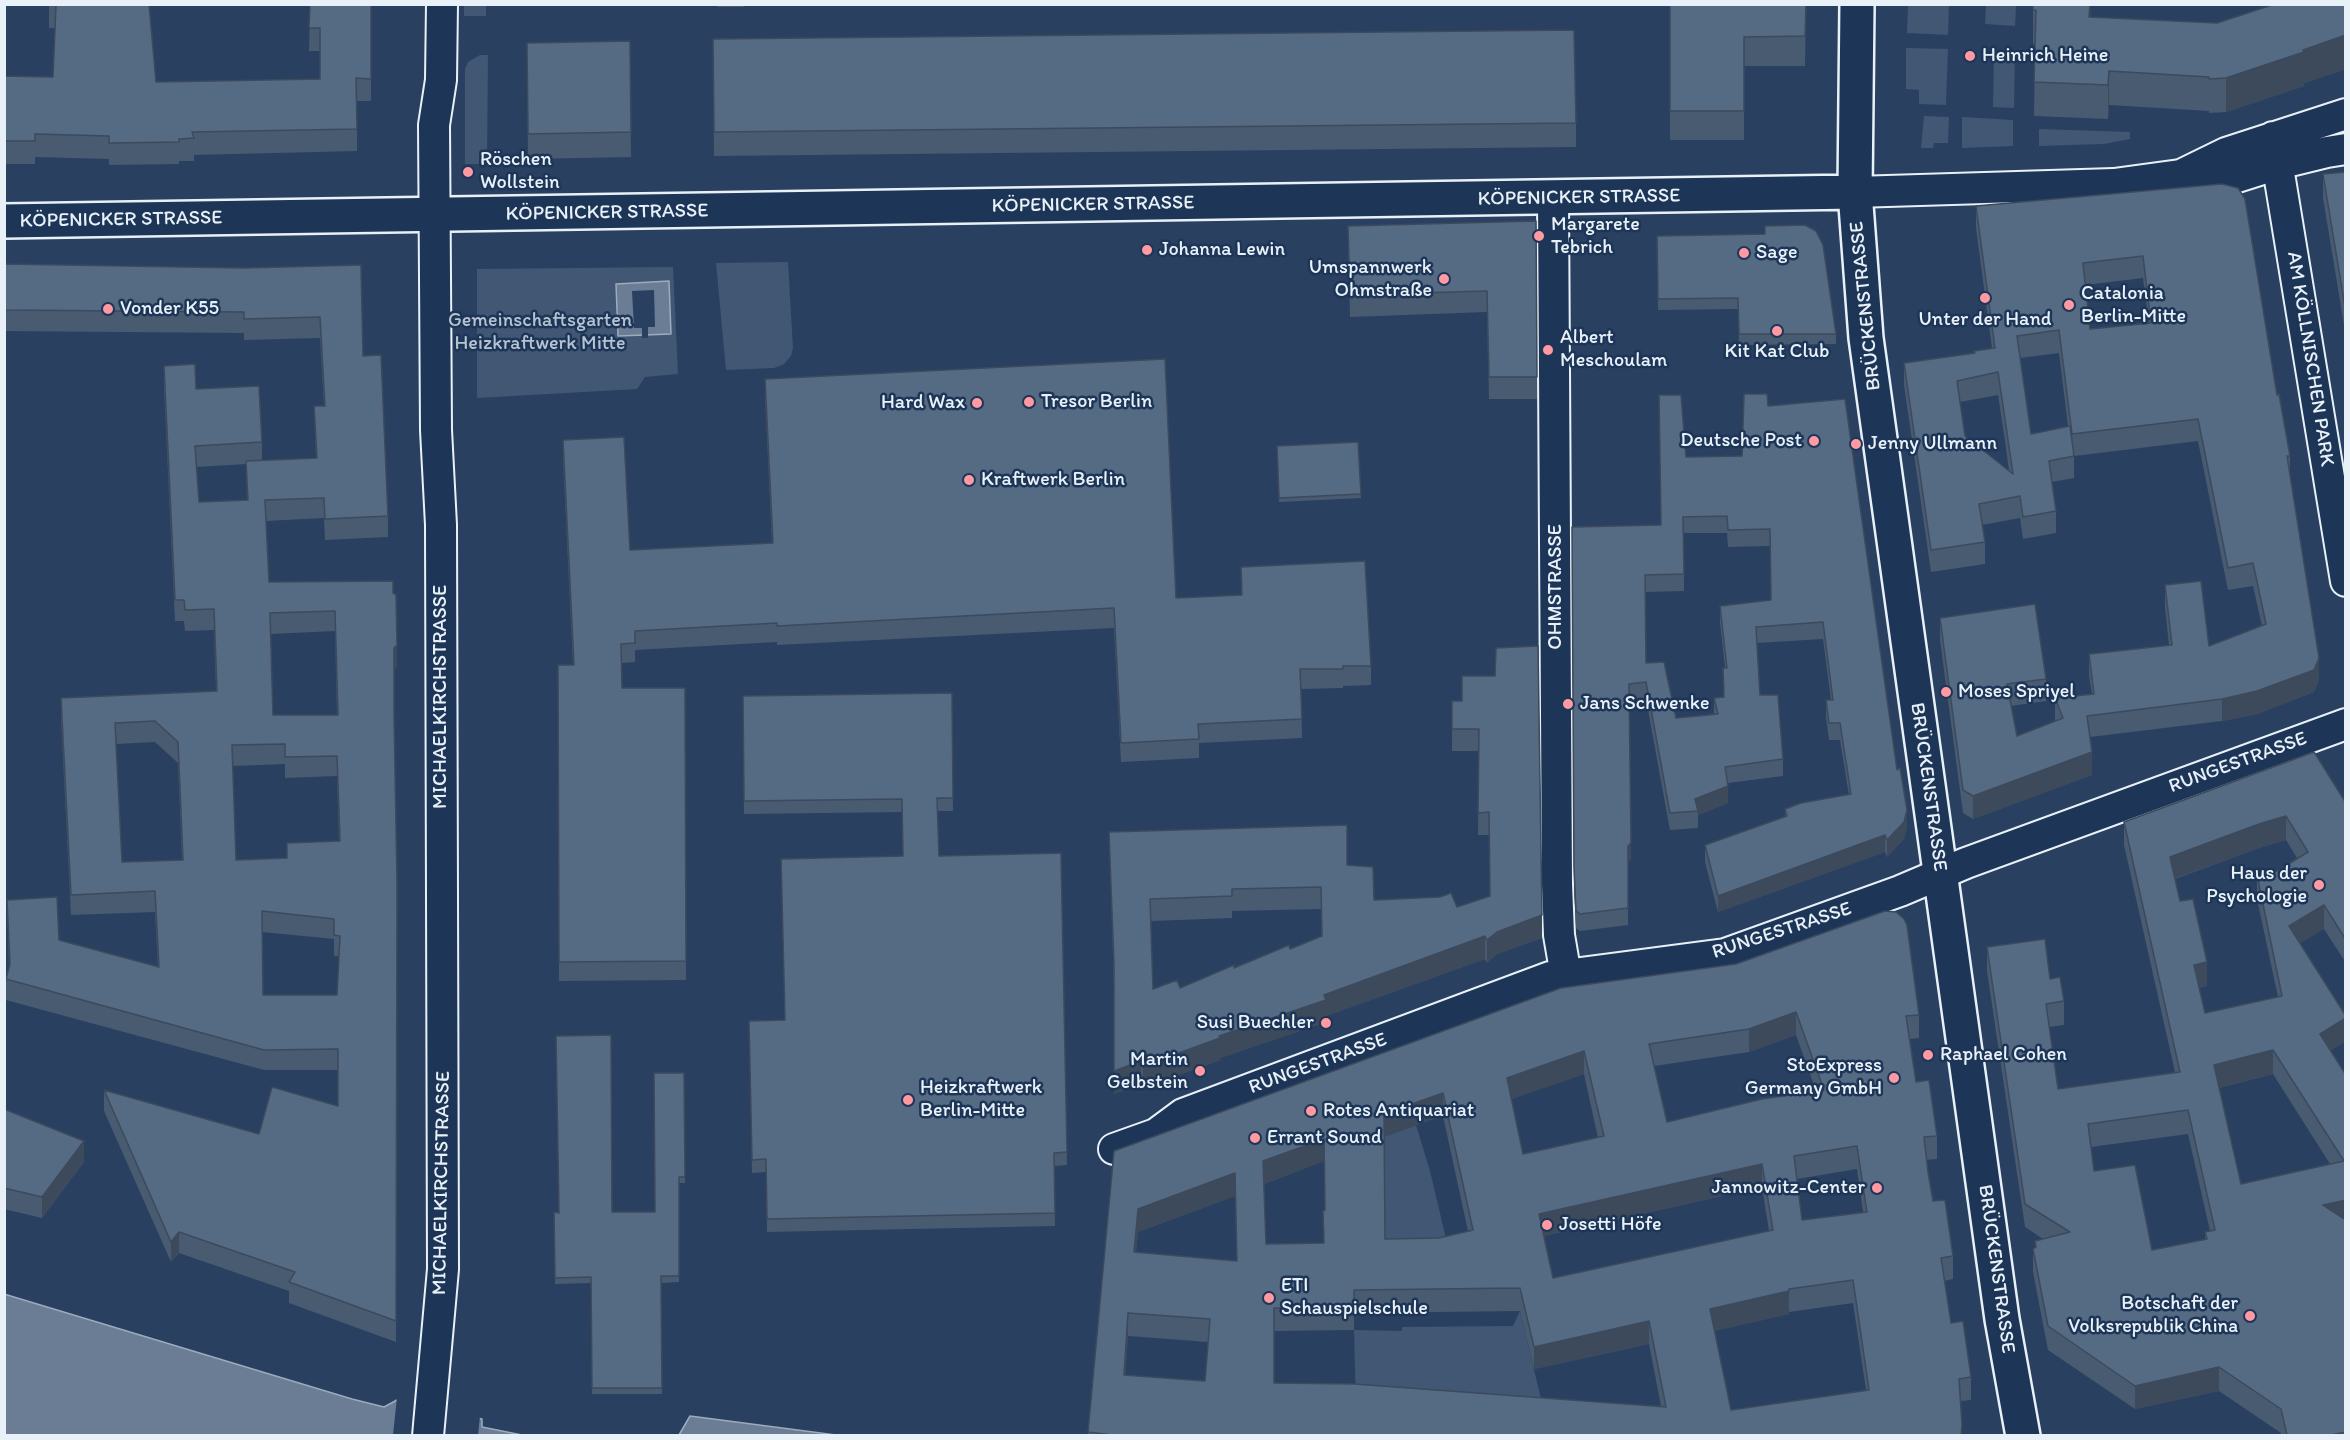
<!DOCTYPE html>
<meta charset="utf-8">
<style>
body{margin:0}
#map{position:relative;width:2350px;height:1440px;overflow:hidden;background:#294061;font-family:Itim,sans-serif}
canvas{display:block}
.frame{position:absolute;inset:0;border:6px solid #e8f1f8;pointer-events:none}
</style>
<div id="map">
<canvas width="2350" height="1440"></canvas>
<div class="frame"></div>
</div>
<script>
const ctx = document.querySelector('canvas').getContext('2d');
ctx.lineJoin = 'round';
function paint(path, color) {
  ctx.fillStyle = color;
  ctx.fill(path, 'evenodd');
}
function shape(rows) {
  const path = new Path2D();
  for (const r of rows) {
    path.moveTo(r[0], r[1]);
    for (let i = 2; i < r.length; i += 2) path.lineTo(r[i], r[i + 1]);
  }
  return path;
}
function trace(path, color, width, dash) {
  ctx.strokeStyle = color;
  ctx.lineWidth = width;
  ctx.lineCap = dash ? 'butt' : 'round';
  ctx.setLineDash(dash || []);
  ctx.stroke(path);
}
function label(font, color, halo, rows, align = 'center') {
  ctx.font = font + ' Itim,sans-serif';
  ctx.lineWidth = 5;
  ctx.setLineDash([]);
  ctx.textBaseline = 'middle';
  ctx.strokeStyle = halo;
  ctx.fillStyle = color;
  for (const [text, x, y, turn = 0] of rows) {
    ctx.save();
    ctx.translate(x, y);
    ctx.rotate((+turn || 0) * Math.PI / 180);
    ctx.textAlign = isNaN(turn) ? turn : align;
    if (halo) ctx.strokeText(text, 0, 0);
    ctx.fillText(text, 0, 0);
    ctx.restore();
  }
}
paint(shape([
 [464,5,486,5,486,16,464,16],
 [1908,5,1949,5,1948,35,1907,33],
 [1986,5,2016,5,2015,26,1985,24],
 [1906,48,1948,49,1946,105,1919,104,1919,90,1906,89],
 [1994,51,2015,52,2014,108,1993,107],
 [480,55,488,55,487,164,465,164,465,69,468,62],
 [1924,116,1949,117,1948,143,1934,143,1933,148,1921,148],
 [1962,117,2013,120,2013,146,1962,148],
 [2039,129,2130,132,2130,139,2104,144,2039,146],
 [788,262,793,348,791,356,784,364,774,368,726,370,716,263],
 [673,267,678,374,645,377,637,389,477,398,477,269],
 [1416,1125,1430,1171,1448,1247,1385,1261,1380,1138],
 [1520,1311,1546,1420,1356,1407,1354,1330,1402,1331,1402,1327,1513,1326]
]), '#415774');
const water = shape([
 [669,281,671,334,618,336,616,284,669,281],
 [4,1294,352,1399,384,1407,397,1400,482,1419,482,1427,522,1435,5,1435,4,1294],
 [690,1416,836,1435,679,1435,690,1416]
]);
paint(water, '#6b7c95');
trace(water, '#9dabbd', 1.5);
paint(shape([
 [654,290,655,327,648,327,648,338,642,338,642,328,634,328,632,291],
 [397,1397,480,1416,478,1436,393,1435]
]), '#294061');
const minor = shape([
 [2273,137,2346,581],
 [2183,174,2226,153,2346,114],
 [1855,192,2114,184,2180,175,2234,178,2278,164,2327,152,2346,149],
 [1553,198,1557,884,1559,935,1566,976],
 [1114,1149,1156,1134,1183,1114,1550,977,1725,954,1900,891,1966,863,2346,724],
 [428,1436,443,1269,441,525,436,430,434,125,441,80,442,4]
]);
const major = shape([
 [1857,4,1855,192,1866,338,2002,1319,2023,1436],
 [4,221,1855,192]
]);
trace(minor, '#e8f1f8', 34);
trace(major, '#e8f1f8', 38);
trace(minor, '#1d3557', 30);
trace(major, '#1d3557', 33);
paint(shape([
 [49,4,149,4,156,82,320,79,320,51,309,51,310,4,371,4,371,101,357,101,357,151,194,155,194,161,179,161,179,164,109,165,109,159,35,157,35,164,4,164,4,76,53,77,55,28,49,28],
 [718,4,744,4,744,7,718,7],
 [870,4,895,4,895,5,870,5],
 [1670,4,1806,4,1805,66,1744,66,1744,140,1670,140],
 [2033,4,2091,17,2346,69,2304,83,2304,86,2226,112,2209,113,2209,111,2109,105,2108,119,2034,116,2035,44,2033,44],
 [630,41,631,157,528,159,527,43],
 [713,64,1576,123,1576,147,714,156],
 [2346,172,2346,337,2323,198,2323,174],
 [2222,184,2277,395,2290,456,2290,473,2319,680,2314,692,2257,714,2222,721,2090,737,2092,775,1973,819,1963,813,1940,640,1940,618,2046,679,2046,701,2011,706,2017,736,2055,721,2055,698,2092,694,2089,676,2089,654,2169,645,2165,607,2165,585,2209,646,2262,626,2253,586,2228,590,2198,441,2074,456,2074,478,2052,482,2056,511,2056,533,2023,539,2020,518,1982,525,1985,542,1985,564,1931,572,1904,385,1904,363,1974,353,1992,348,1976,228,1976,206],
 [2143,278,2149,323,2090,329,2085,285],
 [2059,353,2068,426,2031,434,2020,358],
 [1998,395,2005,441,2009,471,1965,436,1960,402],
 [1536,221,1537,399,1489,399,1487,312,1350,317,1348,226],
 [1657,236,1836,334,1836,344,1739,345,1738,309,1658,310],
 [4,264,243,268,361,265,363,356,388,516,388,537,325,540,324,518,266,521,269,582,393,593,397,666,394,669,394,719,397,884,396,1342,289,1303,289,1291,179,1253,171,1262,104,1111,104,1090,259,1134,338,1106,338,1070,264,1070,6,1000,6,979,9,967,7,900,59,940,158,967,155,912,71,915,61,719,61,698,216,691,214,630,185,631,184,621,175,621,164,387,164,366,196,389,262,442,262,461,316,458,314,406,324,406,320,338,244,340,244,333,4,331],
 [246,464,247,500,199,502,197,467],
 [335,631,337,715,273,715,271,634],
 [155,742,178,763,182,860,122,862,116,744],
 [285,764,285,778,337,776,339,841,287,843,287,858,236,860,232,766],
 [262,932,334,939,334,956,339,956,337,995,263,995],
 [765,379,1176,598,1241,595,1241,567,1371,666,1371,685,1343,686,1343,688,1301,689,1302,738,1199,743,1199,758,1121,762,1114,628,777,645,777,642,635,650,635,662,622,663,622,688,685,688,686,980,559,981,558,665,573,665,563,459,563,440,630,550,772,543,765,398],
 [1768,406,1897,770,1907,827,1904,839,1887,857,1885,852,1718,912,1705,862,1705,845,1785,817,1785,809,1849,795,1840,740,1829,740,1826,717,1826,700,1831,700,1823,639,1757,643,1760,695,1783,759,1783,776,1728,783,1728,803,1698,815,1698,828,1670,830,1646,699,1629,701,1631,859,1628,863,1628,925,1580,931,1576,928,1574,884,1572,527,1660,525,1686,457,1742,456],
 [1684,533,1727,533,1728,547,1770,546,1771,600,1720,606,1720,622,1725,668,1723,668,1723,697,1714,698,1714,714,1676,718,1646,663,1645,592,1684,591],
 [1358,442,1361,498,1279,502,1277,446],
 [1495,676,1542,938,1497,954,1487,963,1485,959,1326,1016,1326,1022,1220,1058,1220,1060,1143,1088,1141,1084,1114,1094,1114,987,1109,832,1347,865,1374,900,1457,907,1490,896,1489,835,1478,835,1479,751,1452,751,1452,701,1462,701],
 [1321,909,1321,936,1290,949,1234,968,1180,988,1153,989,1151,921,1232,918,1232,911],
 [952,693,953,811,937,811,939,856,1061,853,1067,1165,1054,1166,1055,1226,767,1232,766,1172,752,1173,749,1021,784,1020,903,856,902,812,744,814,743,696],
 [2346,803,2346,963,2324,929,2299,943,2346,1041,2330,1051,2346,1075,2346,1436,2281,1436,2281,1433,2219,1391,2135,1409,2048,1350,2033,1272,2033,1249,2035,1248,2035,1241,2043,1239,2025,1227,1987,971,1987,947,2050,979,2064,1001,2064,1025,2049,1027,2058,1089,2175,1072,2124,845,2124,822],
 [2286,840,2297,858,2277,871,2257,875,2257,899,2278,997,2205,1013,2199,988,2207,986,2180,901,2175,879,2259,848],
 [2273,1074,2330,1164,2241,1184,2219,1088],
 [2188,1134,2210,1231,2205,1232,2205,1240,2152,1250,2094,1171,2091,1147],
 [1561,988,1919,1015,1919,1038,1910,1039,1916,1082,1937,1136,1937,1159,1926,1160,1928,1172,1933,1201,1953,1256,1953,1279,1944,1281,1951,1323,1971,1377,1971,1400,1960,1401,1962,1436,1088,1436,1114,1151],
 [1796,1035,1816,1091,1667,1122,1654,1066,1749,1052],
 [1584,1074,1598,1138,1523,1154,1511,1099],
 [1443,1116,1468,1231,1439,1238,1385,1239,1384,1136],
 [1324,1161,1325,1211,1323,1243,1266,1244,1264,1184],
 [1857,1169,1863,1212,1802,1220,1797,1179],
 [1762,1187,1769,1231,1553,1278,1544,1236],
 [1235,1196,1237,1261,1136,1252,1138,1232],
 [1853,1303,1866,1390,1731,1410,1714,1331,1789,1314,1789,1312],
 [1520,1311,1534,1369,1649,1344,1661,1406,1274,1383,1274,1331,1354,1330,1354,1313],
 [1128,1336,1208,1342,1205,1381,1125,1376],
 [684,1073,685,1183,679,1183,679,1282,661,1283,662,1394,592,1394,591,1283,555,1284,554,1212,655,1212],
 [4,1109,84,1162,42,1218,4,1209]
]), '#495b71');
paint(shape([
 [2090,4,2091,4,2089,51],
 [2346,35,2346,69,2304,83,2304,86,2226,112,2226,78],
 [2109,71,2109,105,2108,119,2108,85],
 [397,645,397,666,394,669,394,648],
 [2319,658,2319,680,2314,692,2257,714,2222,721,2222,699],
 [2092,752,2092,775,1973,819,1973,796],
 [1728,786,1728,803,1698,815,1695,799],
 [1907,810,1907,827,1904,839,1887,857,1887,840],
 [2286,816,2286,840,2259,848,2170,880,2170,857,2259,824],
 [1885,835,1885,852,1718,912,1718,896],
 [1631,843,1631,859,1628,863,1628,846],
 [2324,905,2324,929,2289,950,2289,926],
 [1542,915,1542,938,1497,954,1487,963,1487,940,1497,932],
 [1485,936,1485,959,1326,1016,1326,1022,1220,1058,1220,1060,1143,1088,1143,1066,1324,995],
 [2207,962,2207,986,2194,989,2194,965],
 [1796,1012,1796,1035,1749,1052,1749,1029],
 [2346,1018,2346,1041,2320,1057,2320,1034],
 [2273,1050,2273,1074,2214,1089,2214,1065],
 [1584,1051,1584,1074,1507,1101,1507,1078],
 [1141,1061,1141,1084,1114,1094,1114,1071],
 [1443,1093,1443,1116,1384,1137,1384,1114],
 [1324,1139,1324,1161,1263,1184,1263,1161],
 [84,1141,84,1162,42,1218,42,1197],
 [1762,1164,1762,1187,1539,1237,1539,1214],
 [1235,1173,1235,1196,1138,1232,1134,1275,1134,1252,1138,1209],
 [2346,1200,2346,1223,2323,1205],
 [179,1232,179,1253,171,1262,171,1242],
 [1789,1291,1789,1314,1710,1332,1710,1309],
 [1128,1313,1128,1336,1124,1398,1124,1375],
 [1649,1321,1649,1344,1534,1369,1534,1347],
 [2219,1367,2219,1391,2135,1409,2135,1386]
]), '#3c4a5c');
const building = shape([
 [49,4,149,4,156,82,320,79,320,28,309,28,310,4,371,4,371,79,356,78,357,129,192,132,194,138,179,139,179,142,109,143,109,136,35,134,35,141,4,141,4,76,53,77,56,5,49,4],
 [1670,4,1806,4,1805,36,1744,37,1744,111,1670,111,1670,4],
 [2033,4,2090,4,2089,17,2217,23,2275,4,2346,4,2346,35,2303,50,2304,52,2226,78,2209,79,2209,77,2109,71,2108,85,2034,82,2036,10,2033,10,2033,4],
 [1574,30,1576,123,714,132,713,39,1574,30],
 [630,41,631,132,528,134,527,43,630,41],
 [2346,172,2346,313,2323,174,2346,172],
 [2222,184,2238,188,2245,199,2277,395,2279,394,2290,456,2287,456,2319,658,2314,670,2257,691,2222,699,2087,716,2092,752,1973,796,1963,790,1940,618,2035,604,2046,679,2007,684,2017,736,2063,718,2055,698,2094,694,2089,654,2172,645,2165,585,2201,581,2209,646,2266,624,2253,563,2228,568,2198,419,2072,434,2059,330,2017,336,2031,434,2070,426,2074,456,2049,461,2056,511,2023,517,2020,496,1979,504,1985,542,1931,550,1904,363,1975,353,1974,351,1995,348,1976,206,2222,184],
 [2143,256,2151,323,2090,329,2083,263,2143,256],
 [1998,372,2005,419,2013,474,1965,436,1957,381,1998,372],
 [1536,221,1537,377,1489,377,1487,291,1350,295,1348,226,1536,221],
 [1805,225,1816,231,1823,245,1836,334,1739,334,1738,298,1658,299,1657,236,1765,234,1765,226,1805,225],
 [4,264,243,268,361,265,363,356,381,355,388,516,325,519,324,498,265,500,269,582,393,581,393,593,396,595,397,645,394,648,394,714,397,884,396,1321,289,1282,295,1272,179,1232,171,1242,104,1090,259,1134,272,1087,338,1106,338,1049,264,1050,6,979,10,964,7,900,57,897,59,940,159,967,155,891,71,895,61,698,217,691,214,609,185,610,184,600,175,600,164,366,195,364,196,389,259,386,262,442,195,446,199,502,248,500,246,461,317,458,314,406,325,406,320,317,244,319,244,312,4,310,4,264],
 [335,611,338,715,273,715,270,613,335,611],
 [155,721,178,742,183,860,122,862,115,723,155,721],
 [285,744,285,757,337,756,340,841,287,843,287,858,236,860,232,745,285,744],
 [262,911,334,919,334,935,340,936,337,995,263,995,262,911],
 [1165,359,1176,598,1242,595,1241,567,1365,561,1371,666,1343,666,1343,669,1300,669,1302,719,1198,724,1199,739,1121,743,1114,608,777,626,777,623,635,631,635,643,621,644,622,688,685,688,686,961,559,962,558,665,574,665,563,440,624,437,630,550,773,543,765,379,1165,359],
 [1744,394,1767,394,1768,406,1845,399,1897,770,1900,768,1907,810,1904,822,1887,840,1885,835,1718,896,1705,845,1787,816,1785,809,1801,803,1851,794,1840,723,1829,723,1826,700,1833,700,1823,622,1756,627,1760,695,1778,695,1783,759,1725,767,1728,786,1695,799,1698,811,1670,813,1646,682,1629,684,1631,843,1628,846,1628,908,1580,914,1576,911,1574,867,1572,527,1661,525,1659,395,1681,395,1686,457,1742,456,1744,394],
 [1727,516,1728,530,1770,529,1771,600,1720,606,1727,668,1723,668,1724,697,1714,698,1718,714,1676,718,1664,662,1646,663,1645,575,1684,574,1683,517,1727,516],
 [1358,442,1361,494,1279,498,1277,446,1358,442],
 [1538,646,1542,915,1497,932,1487,940,1485,936,1324,995,1326,1000,1219,1036,1220,1038,1143,1066,1141,1061,1114,1071,1114,965,1109,832,1347,825,1347,865,1373,867,1374,900,1440,897,1451,893,1457,907,1490,896,1489,812,1478,813,1479,729,1452,729,1452,701,1462,701,1462,676,1495,676,1496,648,1538,646],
 [1321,887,1322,936,1290,949,1289,945,1234,968,1234,965,1180,988,1177,980,1153,989,1150,899,1232,896,1232,889,1321,887],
 [952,693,953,798,937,798,939,856,1061,853,1067,1152,1054,1153,1055,1213,767,1219,766,1159,752,1160,749,1021,785,1020,781,859,903,856,902,799,744,801,743,696,952,693],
 [2314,752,2346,803,2346,940,2324,905,2289,926,2346,1016,2346,1018,2320,1034,2346,1075,2346,1200,2323,1205,2346,1220,2346,1432,2326,1436,2288,1436,2287,1435,2281,1409,2219,1367,2135,1386,2048,1326,2033,1249,2036,1247,2035,1241,2070,1232,2025,1204,1987,947,2045,939,2050,979,2060,977,2064,1001,2046,1004,2058,1089,2180,1072,2124,822,2314,752],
 [2286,816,2308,852,2277,871,2257,875,2282,996,2205,1013,2194,965,2207,962,2193,899,2180,901,2170,857,2259,824,2286,816],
 [2273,1050,2344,1161,2241,1184,2214,1065,2273,1050],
 [2188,1110,2215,1230,2205,1232,2207,1239,2152,1250,2135,1165,2094,1171,2088,1124,2188,1110],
 [1885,911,1896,912,1904,919,1907,925,1919,1015,1906,1016,1916,1082,1929,1080,1937,1136,1924,1137,1928,1172,1933,1201,1945,1200,1953,1256,1941,1258,1951,1323,1963,1321,1971,1377,1959,1379,1962,1424,1961,1436,1121,1436,1088,1432,1114,1151,1561,988,1736,964,1885,911],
 [1796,1012,1824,1090,1762,1099,1667,1122,1649,1044,1749,1029,1796,1012],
 [1584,1051,1604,1136,1523,1154,1507,1078,1584,1051],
 [1443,1093,1473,1230,1439,1238,1385,1239,1384,1114,1443,1093],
 [1324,1139,1325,1210,1323,1211,1324,1243,1266,1244,1263,1161,1324,1139],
 [1857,1146,1867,1212,1802,1220,1794,1156,1857,1146],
 [1762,1164,1773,1230,1553,1278,1539,1214,1762,1164],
 [1235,1173,1237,1261,1134,1252,1138,1209,1235,1173],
 [1853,1280,1869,1390,1731,1410,1710,1309,1789,1291,1789,1289,1853,1280],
 [1520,1288,1534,1347,1649,1321,1666,1407,1355,1384,1274,1383,1274,1308,1354,1307,1354,1290,1520,1288],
 [1128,1313,1210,1319,1205,1381,1124,1375,1128,1313],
 [611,1035,612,1212,655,1212,654,1073,684,1073,685,1177,679,1177,679,1276,661,1276,662,1388,592,1388,591,1277,555,1278,554,1212,559,1213,556,1036,611,1035],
 [4,1109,84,1141,42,1197,4,1188,4,1109]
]);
paint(building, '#556a83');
trace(building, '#3c4a5c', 1.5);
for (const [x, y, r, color] of [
 [1970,56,6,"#ff9aa2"],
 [468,172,6,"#ff9aa2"],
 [1539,236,6,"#ff9aa2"],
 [1147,250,6,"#ff9aa2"],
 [1744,253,6,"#ff9aa2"],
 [1444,279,6,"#ff9aa2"],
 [1985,298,6,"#ff9aa2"],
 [2069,305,6,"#ff9aa2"],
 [108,309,6,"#ff9aa2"],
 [1777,331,6,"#ff9aa2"],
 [1548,350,6,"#ff9aa2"],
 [1029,402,6,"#ff9aa2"],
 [977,403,6,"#ff9aa2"],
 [1814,441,6,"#ff9aa2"],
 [1856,444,6,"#ff9aa2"],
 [969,480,6,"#ff9aa2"],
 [1946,692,6,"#ff9aa2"],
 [1568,704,6,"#ff9aa2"],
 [2319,885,6,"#ff9aa2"],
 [1326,1023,6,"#ff9aa2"],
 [1928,1055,6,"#ff9aa2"],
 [1200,1071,6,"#ff9aa2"],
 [1894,1078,6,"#ff9aa2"],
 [908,1100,6,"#ff9aa2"],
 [1311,1111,6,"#ff9aa2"],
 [1255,1138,6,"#ff9aa2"],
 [1877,1188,6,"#ff9aa2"],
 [1547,1225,6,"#ff9aa2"],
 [1269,1298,6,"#ff9aa2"],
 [2250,1316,6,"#ff9aa2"]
]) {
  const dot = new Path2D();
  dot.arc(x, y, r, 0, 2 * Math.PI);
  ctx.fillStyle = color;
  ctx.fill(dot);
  trace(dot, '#1d3557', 2);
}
label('20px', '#e8f1f8', '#1d3557', [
 ["Heinrich Heine",1982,56],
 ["Röschen",480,160],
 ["Wollstein",480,183],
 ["Margarete",1551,225],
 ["Tebrich",1551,248],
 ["Johanna Lewin",1159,250],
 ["Sage",1756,253],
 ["Umspannwerk",1432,268,"right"],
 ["Ohmstraße",1432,291,"right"],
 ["Catalonia",2081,294],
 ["Berlin-Mitte",2081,317],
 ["Vonder K55",120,309],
 ["Unter der Hand",1985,320,"center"],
 ["Albert",1560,338],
 ["Meschoulam",1560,361],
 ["Kit Kat Club",1777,352,"center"],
 ["Tresor Berlin",1041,402],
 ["Hard Wax",965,403,"right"],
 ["Deutsche Post",1802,441,"right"],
 ["Jenny Ullmann",1868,444],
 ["Kraftwerk Berlin",981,480],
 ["Moses Spriyel",1958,692],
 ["Jans Schwenke",1580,704],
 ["Haus der",2307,874,"right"],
 ["Psychologie",2307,897,"right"],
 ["Susi Buechler",1314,1023,"right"],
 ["Raphael Cohen",1940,1055],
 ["Martin",1188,1060,"right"],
 ["Gelbstein",1188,1083,"right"],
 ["StoExpress",1882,1066,"right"],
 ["Germany GmbH",1882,1089,"right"],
 ["Heizkraftwerk",920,1088],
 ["Berlin-Mitte",920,1111],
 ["Rotes Antiquariat",1323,1111],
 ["Errant Sound",1267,1138],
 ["Jannowitz-Center",1865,1188,"right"],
 ["Josetti Höfe",1559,1225],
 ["ETI",1281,1286],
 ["Schauspielschule",1281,1309],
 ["Botschaft der",2238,1304,"right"],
 ["Volksrepublik China",2238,1327,"right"]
], 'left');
label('20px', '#e8f1f8', '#1d3557', [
 ["KÖPENICKER STRASSE",1579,198,-1],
 ["KÖPENICKER STRASSE",1093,205,-1],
 ["KÖPENICKER STRASSE",607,213,-1],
 ["KÖPENICKER STRASSE",121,220,-1],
 ["BRÜCKENSTRASSE",1866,306,-96],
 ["AM KÖLLNISCHEN PARK",2310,359,81],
 ["OHMSTRASSE",1556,587,-90],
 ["MICHAELKIRCHSTRASSE",441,697,-90],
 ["RUNGESTRASSE",2238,763,-20],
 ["BRÜCKENSTRASSE",1928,787,82],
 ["RUNGESTRASSE",1782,931,-18],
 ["RUNGESTRASSE",1318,1064,-20],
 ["MICHAELKIRCHSTRASSE",442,1183,-89],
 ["BRÜCKENSTRASSE",1996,1269,82]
]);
label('20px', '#b6c3d0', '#1d3557', [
 ["Gemeinschaftsgarten",540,321],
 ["Heizkraftwerk Mitte",540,344]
]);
</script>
